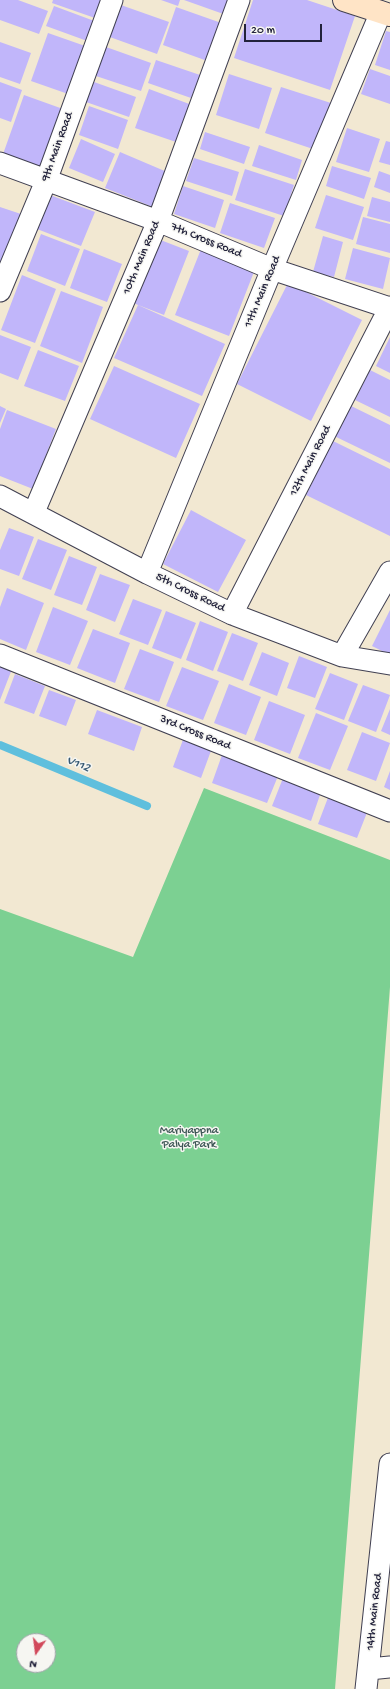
<!DOCTYPE html>
<style>
body{margin:0}
#map{position:relative;width:390px;height:1689px;overflow:hidden;background:#f2e8d2;font-family:"Gochi Hand",sans-serif}
canvas{display:block}
.north{position:absolute;left:16px;top:1633px;width:40px;height:40px;box-sizing:border-box;background:#f6f6f2;border:1px solid #a1a1a9;border-radius:50%;rotate:194deg;font-size:11px;font-weight:700;line-height:16px;text-align:center;color:#22223b}
.north::after{content:'';display:block;margin:auto;width:14px;height:18px;background:#d1495b;clip-path:polygon(50% 0,100% 100%,50% 72%,0 100%)}
.scale{position:absolute;left:244px;top:24px;width:78px;height:18px;box-sizing:border-box;border:2px solid #22223b;border-top:0;padding-left:5px;font-size:12px;line-height:14px;white-space:nowrap;color:#22223b;-webkit-text-stroke:3px #f6f6f2;paint-order:stroke}
</style>
<div id="map">
<canvas width="390" height="1689"></canvas>
<div class="north">N</div>
<div class="scale">20 m</div>
</div>
<script>
const ctx = document.querySelector('canvas').getContext('2d');
ctx.lineJoin = 'round';
function paint(path, color) {
  ctx.fillStyle = color;
  ctx.fill(path, 'evenodd');
}
function shape(rows) {
  const path = new Path2D();
  for (const r of rows) {
    path.moveTo(r[0], r[1]);
    for (let i = 2; i < r.length; i += 2) path.lineTo(r[i], r[i + 1]);
  }
  return path;
}
function trace(path, color, width, dash) {
  ctx.strokeStyle = color;
  ctx.lineWidth = width;
  ctx.lineCap = dash ? 'butt' : 'round';
  ctx.setLineDash(dash || []);
  ctx.stroke(path);
}
function label(font, color, halo, rows, align = 'center') {
  ctx.font = font + ' "Gochi Hand",sans-serif';
  ctx.lineWidth = 3;
  ctx.setLineDash([]);
  ctx.textBaseline = 'middle';
  ctx.strokeStyle = halo;
  ctx.fillStyle = color;
  for (const [text, x, y, turn = 0] of rows) {
    ctx.save();
    ctx.translate(x, y);
    ctx.rotate((+turn || 0) * Math.PI / 180);
    ctx.textAlign = isNaN(turn) ? turn : align;
    if (halo) ctx.strokeText(text, 0, 0);
    ctx.fillText(text, 0, 0);
    ctx.restore();
  }
}
paint(shape([
 [204,788,390,860,390,987,335,1689,0,1689,0,909,133,957],
 [24,1641,48,1641,48,1665,24,1665]
]), '#7cd092');
trace(shape([
 [0,745,147,806]
]), '#5fbfdd', 8);
paint(shape([
 [0,0,18,0,48,11,39,34,0,20],
 [53,0,102,0,95,18,52,3],
 [161,0,180,0,178,6],
 [184,0,235,0,229,16],
 [253,0,307,0,355,16,330,90,234,58],
 [118,4,169,22,157,54,107,36],
 [54,6,97,22,90,42,46,26],
 [176,7,227,25,213,63,163,45],
 [386,31,390,32,390,70,375,65],
 [48,33,88,47,71,95,31,81],
 [0,42,31,53,20,84,0,77],
 [106,47,151,63,141,91,96,76],
 [156,60,200,75,191,98,148,83],
 [370,69,390,76,390,104,361,94],
 [229,74,272,88,259,129,216,115],
 [0,82,22,90,11,122,0,118],
 [94,82,136,97,129,117,86,102],
 [281,87,331,103,316,150,265,133],
 [149,89,192,105,179,143,135,128],
 [24,95,63,109,41,170,2,157],
 [89,106,128,120,118,149,79,135],
 [347,128,380,139,369,172,336,162],
 [205,132,250,147,244,164,200,149],
 [81,139,115,154,103,182,69,168],
 [386,141,390,142,390,165,379,162],
 [259,145,302,160,296,180,252,166],
 [120,152,167,172,153,207,105,188],
 [194,158,239,172,232,196,186,181],
 [332,166,371,178,364,199,326,186],
 [245,169,294,185,284,216,235,200],
 [379,171,390,175,390,193,374,187],
 [183,186,224,200,215,228,174,214],
 [50,195,95,212,81,246,37,229],
 [326,195,364,207,353,240,315,228],
 [372,197,390,202,390,222,367,216],
 [230,203,275,218,264,248,220,233],
 [0,207,21,214,0,274],
 [363,217,390,224,390,253,356,244],
 [41,234,80,249,65,286,27,271],
 [323,236,343,242,334,277,313,272],
 [158,239,189,251,164,315,133,303],
 [203,244,257,264,229,336,175,315],
 [353,248,390,258,383,289,345,279],
 [84,249,122,264,107,302,70,288],
 [22,275,56,289,35,343,1,330],
 [288,283,362,320,311,421,237,384],
 [61,291,103,307,82,363,40,346],
 [138,305,225,344,202,396,114,358],
 [0,335,31,347,18,380,0,373],
 [390,337,390,373,376,366],
 [38,350,79,366,65,401,24,386],
 [114,366,200,404,176,458,90,419],
 [370,370,390,380,390,417,355,400],
 [345,403,390,425,390,463,330,434],
 [0,406,6,409,0,423],
 [7,410,56,429,33,489,0,476,0,429],
 [333,441,390,469,390,536,306,495],
 [191,510,246,540,218,592,163,564],
 [9,528,34,537,19,576,0,569,0,550],
 [38,539,67,550,51,590,22,579],
 [69,556,97,567,82,605,54,595],
 [100,574,130,585,115,622,86,610],
 [7,588,44,603,26,650,0,639,0,607],
 [133,599,162,610,148,645,119,634],
 [53,607,88,621,70,665,36,652],
 [390,610,390,655,372,646],
 [166,611,196,623,181,659,152,648],
 [200,621,228,632,213,671,186,660],
 [93,629,130,643,115,683,77,668],
 [232,633,258,643,243,681,217,671],
 [140,649,174,662,159,702,124,689],
 [262,652,289,663,277,696,249,685],
 [299,656,327,667,315,698,287,688],
 [0,665,12,669,0,700],
 [182,667,219,681,203,720,166,706],
 [330,673,358,684,344,720,315,709],
 [15,674,45,686,34,714,4,703],
 [229,684,261,697,246,735,214,723],
 [363,685,390,695,376,732,348,721],
 [49,690,76,700,66,726,39,716],
 [269,701,305,715,290,754,254,740],
 [390,709,390,735,381,731],
 [97,710,142,727,134,751,88,734],
 [316,713,348,726,330,770,298,758],
 [362,732,390,743,376,781,347,770],
 [184,737,212,748,201,778,173,767],
 [222,755,278,776,267,803,212,783],
 [390,771,390,790,384,787],
 [283,778,321,792,311,821,272,806],
 [329,795,368,810,357,838,318,824]
]), '#c1b6fa');
const minor = shape([
 [0,163,158,221,272,269,390,308],
 [0,291,46,181,112,0],
 [0,496,147,573,232,614,342,656,390,664],
 [34,512,158,221,239,0],
 [147,573,272,269,381,12],
 [232,614,390,307],
 [0,655,390,811],
 [342,656,390,572],
 [369,1669,390,1667],
 [366,1689,390,1464]
]);
const secondary = shape([
 [344,0,390,15]
]);
trace(minor, '#414052', 23);
trace(secondary, '#414052', 24);
trace(minor, '#fff', 21);
trace(secondary, '#ffe4c6', 22);
label('12px', '#22223b', '#f6f6f2', [
 ["9th Main Road",58,147,-70],
 ["7th Cross Road",206,241,22],
 ["10th Main Road",142,258,-67],
 ["11th Main Road",263,292,-67],
 ["12th Main Road",311,461,-63],
 ["5th Cross Road",190,593,26],
 ["3rd Cross Road",195,733,22],
 ["14th Main Road",375,1612,-84]
]);
label('12px', '#3d5655', '#f6f6f2', [
 ["Mariyappna",189,1131],
 ["Palya Park",189,1145]
]);
label('italic 13px', '#375974', '#f6f6f2', [
 ["V112",78,765,22]
]);
</script>
